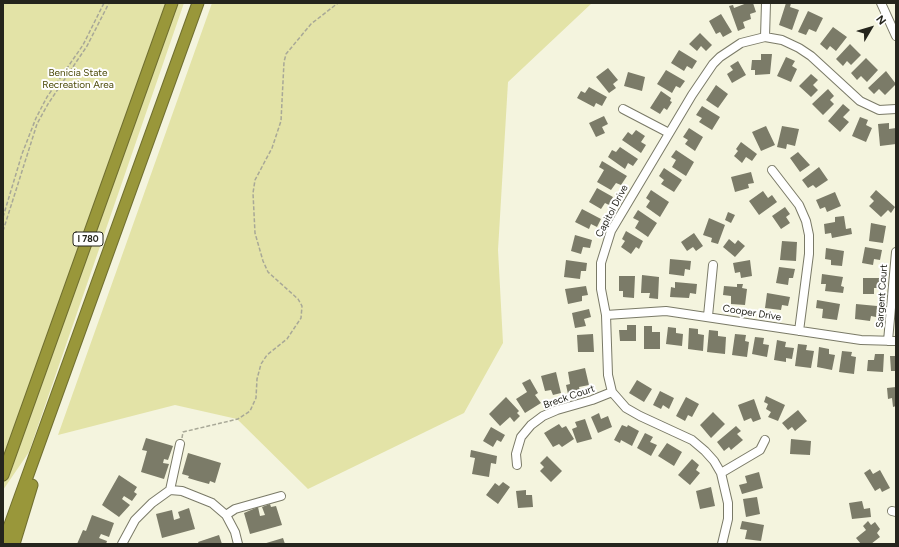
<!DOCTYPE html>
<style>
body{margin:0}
#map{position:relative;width:899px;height:547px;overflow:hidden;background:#f4f4de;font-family:Figtree,sans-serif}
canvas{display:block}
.frame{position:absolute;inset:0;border:4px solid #25251d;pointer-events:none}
.north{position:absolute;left:851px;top:8px;width:40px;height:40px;-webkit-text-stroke:3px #fff;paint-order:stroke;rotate:52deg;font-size:11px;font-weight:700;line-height:16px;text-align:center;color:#25251d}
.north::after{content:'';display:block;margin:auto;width:14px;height:18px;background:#25251d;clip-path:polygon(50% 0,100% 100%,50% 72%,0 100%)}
</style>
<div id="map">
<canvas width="899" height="547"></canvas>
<div class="frame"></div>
<div class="north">N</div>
</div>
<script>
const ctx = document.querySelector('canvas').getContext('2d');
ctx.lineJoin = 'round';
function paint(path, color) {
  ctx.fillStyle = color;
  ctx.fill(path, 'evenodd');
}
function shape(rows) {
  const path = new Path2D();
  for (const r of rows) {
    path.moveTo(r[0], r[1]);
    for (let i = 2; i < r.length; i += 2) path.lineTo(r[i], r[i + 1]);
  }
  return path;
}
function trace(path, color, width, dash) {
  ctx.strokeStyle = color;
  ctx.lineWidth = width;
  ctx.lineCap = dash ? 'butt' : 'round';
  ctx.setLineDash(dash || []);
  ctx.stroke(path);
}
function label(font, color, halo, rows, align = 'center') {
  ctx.font = font + ' Figtree,sans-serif';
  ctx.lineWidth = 4;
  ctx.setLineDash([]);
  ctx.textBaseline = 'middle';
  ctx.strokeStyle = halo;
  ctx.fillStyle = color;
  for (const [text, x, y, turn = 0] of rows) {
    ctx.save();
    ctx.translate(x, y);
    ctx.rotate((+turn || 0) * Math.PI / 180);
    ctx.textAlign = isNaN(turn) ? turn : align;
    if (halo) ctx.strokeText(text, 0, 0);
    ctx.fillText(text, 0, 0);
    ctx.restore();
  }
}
paint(shape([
 [3,3,184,3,29,452,3,490],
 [212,3,592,3,508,82,498,250,503,343,464,413,308,489,237,419,175,405,58,435]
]), '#e3e3a7');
paint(shape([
 [747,3,753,3,756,12,750,14,751,19,743,22,745,28,738,31,729,6,733,5,734,8],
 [786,3,791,3,790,7,799,10,792,30,779,25],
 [808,11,823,18,816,32,809,29,806,35,798,32],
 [721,14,732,32,723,37,720,32,716,34,709,21],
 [833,27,847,37,836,51,830,46,827,50,820,44],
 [700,33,712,45,706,51,701,46,697,51,689,44],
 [850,44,861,55,851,65,847,61,843,66,836,59],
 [679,50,697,61,692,69,687,66,684,71,671,63],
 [761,54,772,54,770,74,755,75,755,70,751,70,752,60,761,60],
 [786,57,795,61,792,66,797,69,791,82,777,76],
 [866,58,878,70,867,82,861,76,857,80,851,73],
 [738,61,746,75,732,83,727,74,733,70,730,66],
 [608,68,618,80,613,84,616,88,609,93,596,77],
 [666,70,685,81,680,88,676,86,672,93,657,84],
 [886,71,896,84,885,95,879,89,874,94,868,88],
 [628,72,645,77,642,91,624,86],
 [811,74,818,80,813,85,818,90,811,97,799,86],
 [716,85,728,94,718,108,706,100],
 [589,87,607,97,602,106,596,103,594,107,577,98,581,91,585,93],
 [828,89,834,96,830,100,834,104,823,115,812,104],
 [661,91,671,98,670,101,672,102,667,110,664,108,660,114,650,108],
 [843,104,850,110,843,117,849,122,840,132,828,121],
 [702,106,720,117,712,130,699,122,702,118,696,115],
 [604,116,608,124,602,127,605,133,596,137,589,123],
 [860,117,868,120,866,125,872,128,866,142,852,136],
 [889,123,889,129,896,128,896,144,880,146,878,124],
 [766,126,775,145,761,151,752,132],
 [782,126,799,129,795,146,787,144,786,149,777,147],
 [689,128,703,137,695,151,685,144,688,140,683,137],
 [636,130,645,136,641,142,646,145,641,153,622,140,628,132,632,135],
 [741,142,757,154,752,161,746,157,742,163,734,156,738,151,736,149],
 [620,147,638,159,633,166,628,163,625,169,608,157,612,150,616,152],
 [676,150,694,162,686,176,672,167,676,160,671,157],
 [798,152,810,165,800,172,790,158],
 [602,161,627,176,621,185,616,183,611,190,597,182,604,170,599,167],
 [819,167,828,180,816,188,813,185,808,188,802,180],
 [664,168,682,180,674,192,661,184,664,180,659,176],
 [751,172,754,183,748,184,749,188,735,192,731,177],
 [597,188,613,197,609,205,605,203,601,209,589,202],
 [651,190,669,202,660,217,646,207,650,201,646,198],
 [876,190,895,207,891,213,888,210,881,217,869,206,874,201,870,197],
 [763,191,768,198,772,195,777,202,759,215,749,201],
 [835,192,841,206,827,212,825,207,820,209,816,200],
 [785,207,790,214,786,217,790,223,781,229,772,216],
 [582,209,601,219,597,227,591,224,589,229,575,222],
 [638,210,657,223,648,237,635,228,639,221,633,218],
 [728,212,735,215,731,223,725,220],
 [844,216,846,229,851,228,852,234,832,238,831,233,825,234,824,224,835,222,835,217],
 [709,218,725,225,718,244,711,242,712,238,703,235],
 [871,223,886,226,883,243,869,241],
 [626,231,643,241,639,249,636,247,631,254,621,247,625,241,622,239],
 [694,233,703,246,696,251,693,247,687,251,681,242],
 [575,235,592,240,590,248,583,247,581,254,571,251],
 [729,239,735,244,738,240,745,246,735,257,723,247],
 [782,241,797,242,796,261,780,260],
 [865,247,882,250,880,260,874,259,873,265,862,263],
 [826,248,844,251,842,266,831,265,831,260,825,259],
 [670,259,691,261,690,270,685,269,684,276,669,274],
 [566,260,587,263,586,271,581,271,580,279,564,277],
 [750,260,752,276,741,278,740,272,735,273,733,263],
 [779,267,795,269,793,278,789,278,788,285,776,283],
 [822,274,843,277,841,286,844,287,843,293,825,291,826,284,821,284],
 [642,275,659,277,658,299,649,298,650,293,641,293],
 [619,276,635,276,634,298,623,297,623,291,619,291],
 [863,278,879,278,879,288,874,288,874,294,863,294],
 [675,282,697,284,696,294,690,293,689,298,670,297,671,287,675,288],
 [737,284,743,284,742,288,747,289,745,305,731,304,731,296,723,295,724,286,737,287],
 [586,286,588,295,582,296,582,301,568,304,565,289],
 [767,293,790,297,788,306,782,305,781,310,765,308],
 [817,300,840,304,837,320,822,318,823,309,816,308],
 [856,304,877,306,876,317,871,316,870,321,855,319],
 [589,309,591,317,584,319,586,326,575,328,572,313],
 [627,325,636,325,636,341,620,341,619,330,627,330],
 [644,326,652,326,652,332,660,332,660,349,644,349],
 [668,327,676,328,676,333,683,334,682,346,666,344],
 [689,328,698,329,698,334,704,335,703,351,688,349],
 [709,330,718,331,718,336,726,337,725,354,707,352],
 [593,334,594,352,578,352,577,335],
 [735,334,746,335,745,341,749,342,747,357,732,355],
 [755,337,764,338,763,344,769,345,767,357,752,354],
 [777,340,786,342,785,347,794,348,792,359,786,358,786,362,774,360],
 [798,344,807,345,806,350,814,351,811,368,795,366],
 [819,347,829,349,829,354,835,355,832,370,817,367],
 [842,351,852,352,851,356,856,357,854,374,839,372],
 [875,354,884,354,883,372,867,371,868,360,874,360],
 [890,356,896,356,896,371,891,371],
 [585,368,589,385,579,387,580,391,568,394,566,385,570,384,568,372],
 [556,372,561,393,553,395,551,390,545,391,541,376],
 [530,379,538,393,535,395,541,403,525,413,516,399,527,392,522,383],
 [637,380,652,389,644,402,629,393],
 [896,387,896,406,893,407,892,398,888,399,887,388],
 [660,391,674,398,669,409,663,405,661,409,653,405],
 [766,396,785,405,778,421,768,417,771,412,766,409,768,404,764,402],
 [506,397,519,411,517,413,520,416,514,422,510,417,500,426,489,414],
 [686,397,699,404,692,417,688,415,685,421,676,416],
 [754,399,761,419,753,422,751,418,744,421,738,405],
 [798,410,807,421,795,431,792,427,788,430,782,423],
 [713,412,725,424,711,438,700,425],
 [599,413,601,419,608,416,612,427,598,433,591,417],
 [585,419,592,439,577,443,572,429,577,427,575,422],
 [559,424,562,428,566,426,574,439,562,447,559,444,553,447,544,433],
 [622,425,627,427,628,425,639,431,632,446,621,440,620,443,614,440],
 [736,426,741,431,737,434,743,440,731,450,729,447,724,451,717,442],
 [491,427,505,435,501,442,497,440,493,447,483,441],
 [645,433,653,437,650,442,657,445,651,456,637,448],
 [146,438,173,446,168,460,164,459,163,463,169,464,164,479,141,472,147,451,142,450],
 [791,439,811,441,810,455,790,454],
 [667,443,682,452,674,466,658,456],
 [471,450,497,456,496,464,491,463,489,477,472,474,475,458,470,457],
 [188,453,221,463,215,483,210,481,209,484,198,481,188,478,189,476,182,474],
 [547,456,562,471,551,482,540,471,544,467,540,463],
 [692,459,699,465,696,470,700,473,690,485,678,475],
 [870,469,873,474,880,470,890,488,882,492,880,488,875,491,864,473],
 [759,472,763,488,742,494,739,485,747,483,745,476],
 [119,475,137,487,134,492,137,494,132,501,124,496,122,499,130,505,119,517,102,505],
 [503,482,510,487,498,504,486,495,495,483,499,486],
 [711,487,715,506,700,509,696,491],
 [526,490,526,495,532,495,533,507,518,508,516,491],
 [757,497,760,514,746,517,743,499],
 [862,501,864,509,870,508,871,517,852,519,849,503],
 [270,504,271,507,276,506,282,525,250,534,244,513,258,507,260,516,265,515,262,507],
 [189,508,195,529,162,538,156,514,172,510,174,520,180,518,178,512],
 [92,515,114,523,109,537,101,534,99,538,107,541,106,544,77,544,83,530,86,531],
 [742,521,764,525,761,541,745,539,747,530,740,529],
 [868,521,871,525,875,522,880,529,877,533,880,537,871,544,861,544,856,538,866,530,863,526],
 [219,535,222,544,199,544,198,542],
 [283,538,285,544,263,544]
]), '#7b7b68');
const minor = shape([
 [881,3,896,36],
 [765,37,766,3],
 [623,109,669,133],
 [772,170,799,205,806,221,809,235,809,254,799,331],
 [606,315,666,311,861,340,896,341],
 [708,316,713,265],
 [888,341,896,252],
 [517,465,516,454,521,437,531,425,543,416,557,410,592,400,612,392],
 [721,473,760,450,765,440],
 [170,490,180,444],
 [892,511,896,512],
 [226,515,235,509,281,496],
 [122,544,135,520,152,503,170,490,182,491,212,503,226,515,235,532,238,544],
 [722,544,728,519,728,503,721,473,714,461,705,451,692,440,640,416,626,408,612,392,608,375,606,315,601,289,601,263,611,231,692,95,713,64,720,57,741,43,765,37,782,40,799,48,811,56,860,101,879,110,896,109]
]);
const highway = shape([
 [3,475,172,3],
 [3,544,198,3],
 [14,544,32,485]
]);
trace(minor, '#7a7a67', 10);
trace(highway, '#706f30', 13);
trace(shape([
 [3,217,22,154,36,118,47,97,83,45,104,3],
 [3,231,37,124,48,104,87,46,109,3],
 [182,438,183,432,238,419,250,411,256,398,257,379,261,364,267,355,287,339,301,318,302,306,298,299,268,272,263,261,255,233,253,193,255,180,272,148,281,121,284,62,286,54,311,24,338,3]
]), '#a8a897', 1.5, [4, 2]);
trace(minor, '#fff', 8);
trace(highway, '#99973a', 11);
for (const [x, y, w] of [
 [88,239,30]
]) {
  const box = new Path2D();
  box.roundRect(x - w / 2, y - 7, w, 14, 3);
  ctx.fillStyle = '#fff';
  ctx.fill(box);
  trace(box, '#25251d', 1);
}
label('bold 9px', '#25251d', null, [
 ["I 780",88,239]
]);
label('10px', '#4c4a09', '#fff', [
 ["Benicia State",78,73],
 ["Recreation Area",78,85]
]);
label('10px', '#25251d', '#fff', [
 ["Capitol Drive",612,211,-62],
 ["Sargent Court",882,296,-86],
 ["Cooper Drive",752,313,9],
 ["Breck Court",569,397,-19]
]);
</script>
